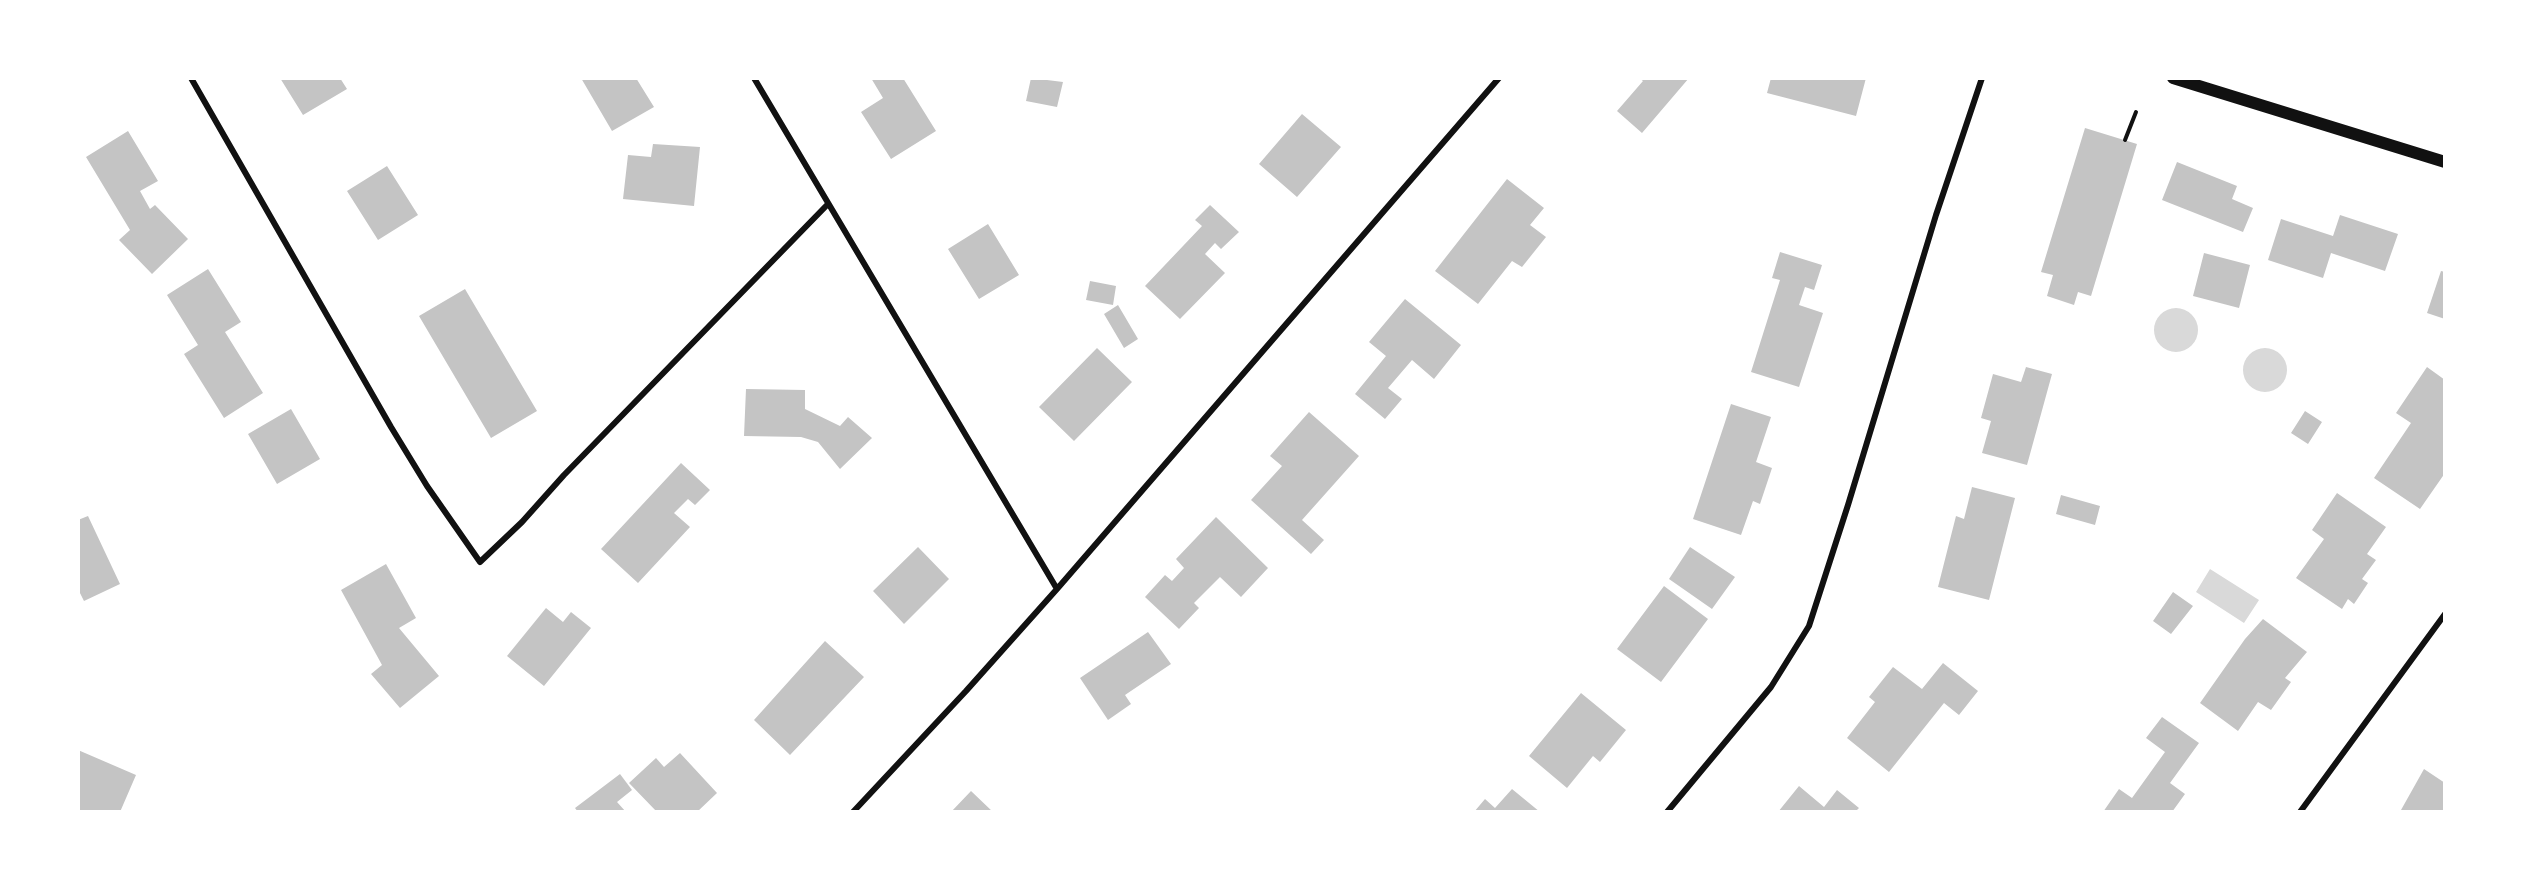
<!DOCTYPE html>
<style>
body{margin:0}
#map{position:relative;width:2523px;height:890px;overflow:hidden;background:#fff;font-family:"Archivo Narrow",sans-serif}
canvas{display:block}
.frame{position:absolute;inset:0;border:80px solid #fff;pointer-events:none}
</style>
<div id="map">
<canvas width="2523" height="890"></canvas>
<div class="frame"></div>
</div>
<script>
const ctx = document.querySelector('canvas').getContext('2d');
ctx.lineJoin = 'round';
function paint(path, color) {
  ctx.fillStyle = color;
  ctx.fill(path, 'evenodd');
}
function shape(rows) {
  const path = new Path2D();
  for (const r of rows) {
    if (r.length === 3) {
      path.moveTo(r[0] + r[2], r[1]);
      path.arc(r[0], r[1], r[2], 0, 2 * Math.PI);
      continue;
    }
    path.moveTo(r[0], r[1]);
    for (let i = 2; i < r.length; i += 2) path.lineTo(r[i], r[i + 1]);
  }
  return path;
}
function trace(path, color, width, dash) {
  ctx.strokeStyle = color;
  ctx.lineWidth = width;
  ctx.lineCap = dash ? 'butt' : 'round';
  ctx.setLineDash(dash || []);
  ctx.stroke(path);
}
paint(shape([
 [2176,330,22],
 [2265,370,22],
 [2210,569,2259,600,2244,623,2196,592]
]), '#d9d9d9');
paint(shape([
 [280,78,340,78,347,89,303,115],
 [581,78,636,78,654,107,612,131],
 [871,78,903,78,936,131,891,159,861,112,883,98],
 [1031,78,1063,82,1057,107,1026,101],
 [1639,78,1689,78,1642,133,1617,111,1643,81],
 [1771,78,1866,78,1856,116,1767,93],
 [1302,114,1341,147,1297,197,1259,164],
 [2085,128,2137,144,2091,296,2078,292,2074,305,2047,296,2053,275,2041,272],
 [128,131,158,181,140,191,150,209,155,205,188,239,152,274,119,240,130,230,86,157],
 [653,144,700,147,694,206,623,199,628,155,651,157],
 [2177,162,2237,186,2232,199,2253,208,2243,232,2162,200],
 [387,166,418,215,378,240,347,191],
 [1507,179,1544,208,1530,225,1546,237,1522,267,1512,261,1478,304,1435,271],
 [1210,205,1239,232,1221,249,1215,243,1205,254,1225,273,1180,319,1145,286,1202,226,1195,220],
 [2340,215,2398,234,2385,271,2331,253,2323,278,2268,260,2281,219,2333,236],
 [988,224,1019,275,979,299,948,249],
 [1780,252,1822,265,1814,290,1805,287,1799,305,1823,313,1799,387,1751,372,1780,280,1772,278],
 [2204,253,2250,265,2239,308,2193,296],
 [208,269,241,322,225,332,263,393,224,418,184,354,198,345,167,295],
 [2441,271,2445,272,2445,319,2427,313],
 [1090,281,1116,286,1113,305,1086,300],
 [465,289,537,411,491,438,419,316],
 [1405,299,1461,345,1434,379,1412,360,1388,388,1402,399,1385,419,1355,394,1386,356,1369,342],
 [1118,305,1138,339,1124,348,1104,314],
 [1097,348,1132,382,1074,441,1039,407],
 [2026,367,2052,374,2027,465,1982,453,1991,421,1981,418,1993,374,2021,382],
 [2427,367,2445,380,2445,434,2443,438,2445,439,2445,473,2420,509,2374,478,2411,423,2396,413],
 [746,389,805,390,805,409,840,426,848,417,872,438,840,469,818,442,801,437,744,436],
 [1731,404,1771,417,1756,462,1772,468,1760,504,1753,501,1741,535,1693,519],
 [291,409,320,459,277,484,248,434],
 [2305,411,2322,422,2308,444,2291,433],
 [1309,412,1359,456,1302,520,1324,540,1311,554,1251,500,1282,466,1270,456],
 [681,463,710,490,695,505,688,499,674,513,690,527,638,583,601,549],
 [1972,487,2015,498,1989,600,1938,587,1956,516,1964,519],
 [2337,493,2386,527,2367,554,2376,560,2362,579,2368,583,2354,604,2348,599,2342,609,2296,578,2324,539,2312,530],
 [2061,495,2100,506,2095,525,2056,514],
 [88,516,120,584,84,601,78,589,78,520],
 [1216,517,1268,568,1241,597,1220,577,1194,603,1199,608,1179,629,1145,597,1165,575,1172,581,1184,568,1176,559],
 [918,547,949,579,904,624,873,591],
 [1690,547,1735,577,1712,609,1669,579],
 [386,564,416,618,399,628,439,676,400,708,371,674,382,665,341,590],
 [1664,586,1708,619,1661,682,1617,649],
 [2173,592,2193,606,2171,634,2153,621],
 [546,608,563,622,571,612,591,628,544,686,507,656],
 [2263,619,2307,652,2285,678,2291,682,2271,710,2258,702,2238,731,2200,703,2245,639],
 [1148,632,1171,664,1125,695,1131,704,1108,720,1080,678],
 [825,641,864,677,790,755,754,720],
 [1943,663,1978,691,1959,715,1944,703,1889,772,1847,738,1875,702,1869,697,1893,667,1922,689],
 [1581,693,1626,730,1600,762,1593,756,1567,788,1529,756],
 [2162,717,2199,743,2170,783,2185,794,2172,812,2103,812,2119,789,2132,798,2165,752,2146,738],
 [78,750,136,775,120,812,78,812],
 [680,753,717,793,697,812,657,812,629,783,656,758,664,767],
 [2424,769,2445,783,2445,812,2401,810],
 [620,774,632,790,617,802,626,812,578,812,575,808],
 [1799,786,1824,807,1837,790,1859,808,1855,812,1778,812],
 [1512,789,1540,812,1474,812,1485,799,1495,808],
 [971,791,993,812,951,812]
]), '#c4c4c4');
trace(shape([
 [2125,140,2136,112]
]), '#111', 4);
trace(shape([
 [191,78,391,427,427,486,480,562,522,522,564,475,827,205],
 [754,78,1057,589],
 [853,812,966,691,1057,589,1499,78],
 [1667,812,1771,687,1809,626,1848,505,1936,215,1982,78],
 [2300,812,2445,614]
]), '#111', 6);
trace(shape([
 [2173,78,2445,162]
]), '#111', 12);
</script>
